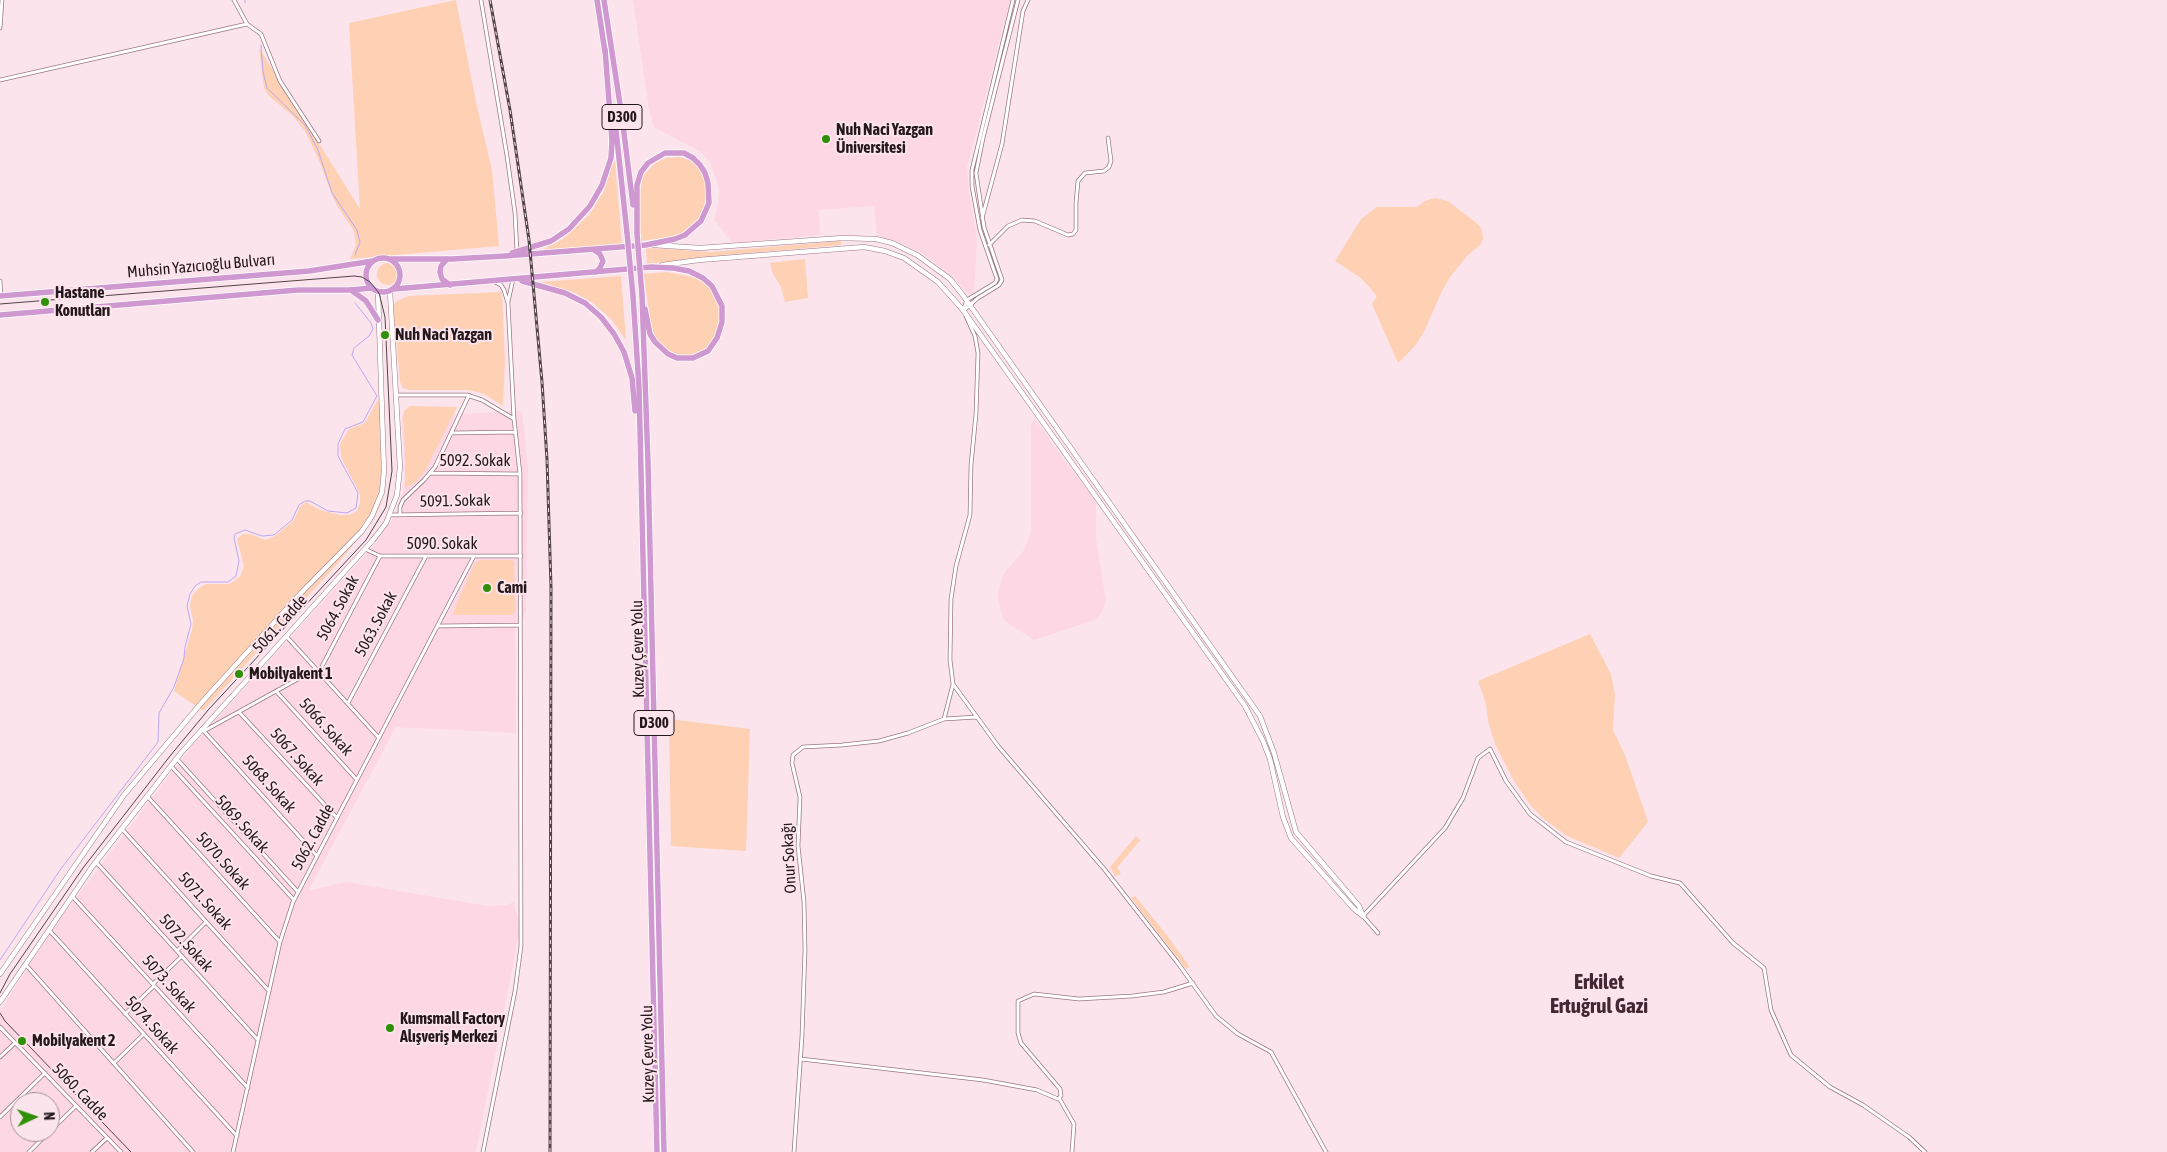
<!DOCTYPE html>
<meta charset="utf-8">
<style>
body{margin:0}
#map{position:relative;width:2167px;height:1152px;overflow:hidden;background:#fce4ec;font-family:"Asap Condensed",sans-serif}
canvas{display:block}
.north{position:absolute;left:10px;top:1092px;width:50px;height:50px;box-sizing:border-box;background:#fce4ec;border:1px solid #a69299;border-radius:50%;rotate:87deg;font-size:14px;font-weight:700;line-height:20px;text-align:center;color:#25181d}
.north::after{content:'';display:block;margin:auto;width:18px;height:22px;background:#2f8f07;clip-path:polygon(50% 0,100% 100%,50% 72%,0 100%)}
</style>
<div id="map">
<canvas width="2167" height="1152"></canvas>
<div class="north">N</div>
</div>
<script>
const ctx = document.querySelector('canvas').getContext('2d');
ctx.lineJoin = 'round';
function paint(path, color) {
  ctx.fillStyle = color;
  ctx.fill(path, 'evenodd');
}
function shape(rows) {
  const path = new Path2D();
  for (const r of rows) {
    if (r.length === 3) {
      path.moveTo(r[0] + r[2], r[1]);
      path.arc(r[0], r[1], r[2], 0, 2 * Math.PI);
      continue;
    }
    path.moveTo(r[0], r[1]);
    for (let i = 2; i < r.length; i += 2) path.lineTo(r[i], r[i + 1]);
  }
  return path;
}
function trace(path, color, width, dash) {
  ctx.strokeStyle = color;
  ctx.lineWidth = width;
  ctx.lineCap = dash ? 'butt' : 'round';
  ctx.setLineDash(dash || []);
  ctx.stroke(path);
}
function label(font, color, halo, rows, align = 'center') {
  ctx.font = font + ' "Asap Condensed",sans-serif';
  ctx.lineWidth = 4;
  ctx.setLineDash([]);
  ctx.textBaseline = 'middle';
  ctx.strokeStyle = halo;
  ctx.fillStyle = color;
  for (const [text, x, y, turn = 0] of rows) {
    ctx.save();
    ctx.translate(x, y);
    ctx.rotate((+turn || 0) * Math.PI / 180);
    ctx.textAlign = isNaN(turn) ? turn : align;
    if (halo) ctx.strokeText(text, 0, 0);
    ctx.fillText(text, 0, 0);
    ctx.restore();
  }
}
paint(shape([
 [633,0,1010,0,967,168,969,193,977,240,974,292,969,295,950,274,920,252,895,241,877,236,874,206,819,210,820,235,732,243,714,219,719,203,719,188,710,162,701,152,654,127,649,109],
 [522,411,528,467,526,610,523,619,515,628,516,733,396,727,308,891,346,882,488,906,507,905,514,902,518,918,519,934,476,1152,0,1152,0,1011,53,928,190,748,377,542,395,515,403,493,405,477,402,417],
 [20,1102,50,1102,50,1132,20,1132],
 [1034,418,1064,460,1096,500,1096,539,1106,601,1102,612,1094,620,1034,640,1005,621,1001,612,998,597,999,587,1005,572,1024,550,1031,532,1031,426]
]), '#fdd7e4');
paint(shape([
 [456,0,476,102,492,170,499,246,350,259,356,245,354,231,336,204,318,158,305,131,293,116,269,96,264,88,259,48,360,209,349,23],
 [680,157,694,162,704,176,706,189,704,209,695,224,688,230,677,236,641,241,638,203,642,177,655,163,666,158],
 [613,162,615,162,622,245,542,250,563,239,589,215,604,191],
 [1435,198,1448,201,1479,225,1482,230,1483,239,1481,244,1467,256,1450,277,1441,293,1424,332,1415,346,1398,363,1372,304,1377,296,1361,278,1335,261,1361,219,1377,207,1417,207,1425,201],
 [841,241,841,245,715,256,647,264,646,248,711,252],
 [805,259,808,298,785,302,781,287,773,274,770,263],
 [388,274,11],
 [667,272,697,278,707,285,717,298,721,312,719,329,708,348,696,355,682,357,666,351,654,337,651,329,644,274],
 [621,276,626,340,611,319,593,303,575,293,541,282],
 [502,292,505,360,503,406,484,394,469,390,409,390,403,388,400,382,393,306,397,301,409,296],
 [383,395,386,483,380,506,373,520,339,562,203,711,174,691,192,630,193,620,190,606,192,596,199,588,206,584,229,584,240,577,244,566,237,539,243,534,250,534,265,540,274,537,294,520,300,507,306,502,320,510,340,515,350,515,357,511,360,503,360,494,341,457,340,444,349,429,365,423,376,403],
 [410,406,457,407,425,471,416,482,405,488,405,447,403,416,404,411],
 [480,560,511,560,514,562,515,611,513,615,453,615,455,608,474,564],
 [1590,634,1611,674,1615,695,1613,730,1625,755,1648,822,1619,858,1567,836,1544,819,1531,806,1514,781,1495,744,1488,721,1486,704,1478,681],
 [669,719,750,729,746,851,671,846],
 [1136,836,1140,840,1117,868,1121,872,1119,875,1115,876,1110,867],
 [1135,896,1166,934,1190,967,1186,969,1131,898]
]), '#fed0b4');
trace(shape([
 [245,0,245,3],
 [261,45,263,72,267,88,305,125,318,150,332,193,357,230,360,242,355,255],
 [0,960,60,870,158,742,159,713,174,687,184,658,185,647,191,624,187,606,190,594,195,586,201,582,228,582,236,576,239,561,234,538,235,534,245,530,262,536,274,535,292,520,299,505,305,501,310,501,328,511,347,513,356,508,358,493,338,456,338,444,345,429,363,422,377,396,352,355,354,348,369,336,373,329,371,323,355,303]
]), '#bda8f0', 1);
const minor = shape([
 [234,0,247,24],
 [481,0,507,156,515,213,517,252],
 [0,28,2,0],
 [0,80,247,24,261,34,280,81,319,141],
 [982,218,1002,144,1023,11,1028,0],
 [989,245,1008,226,1022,220,1035,221,1068,235,1073,234,1076,230,1076,203,1078,181,1085,173,1104,171,1109,167,1111,161,1108,138],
 [0,281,1,296],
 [508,302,513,279],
 [964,310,978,298,999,285,1002,280,984,227,976,173,983,138,1018,0],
 [963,311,967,300,995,283,997,279,980,230,972,186,972,170,1013,0],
 [966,316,975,336,978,353,976,414,971,465,970,515,956,566,951,599,950,660,953,684,998,746,1105,870,1177,962,1216,1016,1238,1034,1271,1052,1326,1152],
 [396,395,467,395,482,400,514,419],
 [451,433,515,432],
 [430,473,520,474],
 [390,515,521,513],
 [400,515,400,507,403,500,424,480,435,467,469,395],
 [365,549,380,556,521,556],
 [438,626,520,625],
 [286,636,379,738],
 [319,672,380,556],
 [276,691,357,780],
 [348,703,426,556],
 [239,712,337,818],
 [944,719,953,684],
 [202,729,317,856],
 [204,731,316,669],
 [177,759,298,892],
 [171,766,294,900],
 [147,796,280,942],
 [122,829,269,991],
 [96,862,258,1040],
 [72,896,248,1088],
 [49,930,237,1136],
 [1378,933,1363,916,1445,828,1463,798,1478,758,1490,749,1506,781,1530,814,1566,842,1651,876,1680,883,1733,943,1764,968,1771,1010,1791,1055,1830,1087,1863,1105,1909,1137,1925,1152],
 [177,951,206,922],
 [26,965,193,1152],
 [153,984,182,956],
 [125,1014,154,986],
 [0,1027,121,1152],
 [0,1057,15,1043],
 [801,1059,983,1080,1037,1090,1058,1099,1061,1096,1060,1089,1021,1043,1018,1033,1018,1001,1034,994,1079,999,1132,996,1164,992,1193,983],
 [115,1062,144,1034],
 [1059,1098,1074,1124,1072,1152],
 [0,1117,45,1073],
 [50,1131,76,1106],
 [29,1152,49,1132],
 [92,1152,107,1138],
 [233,1152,280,942,293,902,474,556],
 [483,1152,515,991,521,946,520,474,514,419,508,303,504,290,501,285,495,282],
 [794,1152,802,1036,805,950,804,902,798,846,800,797,792,763,793,755,803,747,842,745,879,741,908,733,944,719,977,717]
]);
const tertiary = shape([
 [653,245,700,248,843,238,876,239,892,243,917,255,950,279,962,294,1260,716,1274,753,1296,832,1359,906,1363,916],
 [662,265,699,260,864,247,885,251,904,258,938,282,963,310,1245,706,1263,741,1270,759,1283,817,1291,838,1354,909,1363,916],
 [0,974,124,795,203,701,300,594,362,531,372,516,382,492,384,471,378,292],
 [0,1002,92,867,181,753,373,540,386,523,397,495,400,467,390,291]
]);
const trunk = shape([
 [597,0,605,52],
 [604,0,622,117,633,205],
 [615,121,627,233],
 [594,250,600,254,603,261,600,268,596,272],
 [512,253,551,241,569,229,590,206,602,185,611,158,612,141,605,49],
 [383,275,17],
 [389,259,452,259,505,256,646,245,675,239,685,235,701,221,709,203,708,183,705,173,700,165,693,158,684,153,665,153,648,163,641,172,637,185,637,234],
 [447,259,441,266,440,272,442,279,450,285],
 [522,281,565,293,585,303,601,317,614,334,624,352,632,378,635,411],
 [394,289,651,267,673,268,689,271,703,278,712,286,722,306,722,322,717,338,708,351,693,358,677,358,668,354,655,342,650,334,645,309],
 [351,290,366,301,378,320],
 [642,295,648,463,664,1152],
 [0,296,309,271,373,261],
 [633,296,639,387,657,1152],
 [0,315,298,290,351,290,371,288]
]);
trace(minor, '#9a7784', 4.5);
trace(tertiary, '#9a7784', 5.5);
trace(trunk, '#fff', 7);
trace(minor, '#fff', 3);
trace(tertiary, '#fff', 4.5);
trace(trunk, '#cf98d0', 5.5);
trace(shape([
 [0,304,354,276,362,277,370,282,379,293,385,317,392,471,386,507,366,540,209,709,170,756,83,868,10,974,0,993],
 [0,1013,5,1021,131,1152]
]), '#534449', 1);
const rail = shape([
 [490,0,510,110,529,240,542,382,547,460,551,587,550,1152]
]);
trace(rail, '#534449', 3);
trace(rail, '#fce4ec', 1, [4]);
const trunkBridge = shape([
 [627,233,633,296],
 [637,234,642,295]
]);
trace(trunkBridge, '#fff', 7, []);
trace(trunkBridge, '#cf98d0', 5.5);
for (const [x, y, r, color] of [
 [826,139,5,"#2f8f07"],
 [45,302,5,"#2f8f07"],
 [385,335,5,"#2f8f07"],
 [487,588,5,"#2f8f07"],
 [239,674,5,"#2f8f07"],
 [390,1028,5,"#2f8f07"],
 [22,1041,5,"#2f8f07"]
]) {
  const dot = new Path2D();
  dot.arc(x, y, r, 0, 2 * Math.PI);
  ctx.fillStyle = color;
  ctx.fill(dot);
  trace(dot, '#fce4ec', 2);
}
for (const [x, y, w] of [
 [622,117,40],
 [654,723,40]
]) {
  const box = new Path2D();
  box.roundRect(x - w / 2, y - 12.5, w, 25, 4);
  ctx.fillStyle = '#fce4ec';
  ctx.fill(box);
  trace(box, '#25181d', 1);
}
label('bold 15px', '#25181d', null, [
 ["D300",622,117],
 ["D300",654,723]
]);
label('bold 16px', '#25181d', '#fce4ec', [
 ["Nuh Naci Yazgan",836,130],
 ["Üniversitesi",836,148],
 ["Hastane",55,293],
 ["Konutları",55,311],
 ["Nuh Naci Yazgan",395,335],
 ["Cami",497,588],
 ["Mobilyakent 1",249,674],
 ["Kumsmall Factory",400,1019],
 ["Alışveriş Merkezi",400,1037],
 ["Mobilyakent 2",32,1041]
], 'left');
label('16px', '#25181d', '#fce4ec', [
 ["Muhsin Yazıcıoğlu Bulvarı",201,266,-5],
 ["5092. Sokak",475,461],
 ["5091. Sokak",455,501,-1],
 ["5090. Sokak",442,544],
 ["5064. Sokak",338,608,-62],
 ["5061. Cadde",280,624,-48],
 ["5063. Sokak",376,624,-62],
 ["Kuzey Çevre Yolu",638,649,-91],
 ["5066. Sokak",326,727,48],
 ["5067. Sokak",297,757,48],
 ["5068. Sokak",269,784,48],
 ["5069. Sokak",242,824,48],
 ["5062. Cadde",313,837,-62],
 ["Onur Sokağı",789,858,-93],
 ["5070. Sokak",223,861,48],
 ["5071. Sokak",205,901,48],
 ["5072. Sokak",186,943,48],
 ["5073. Sokak",169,984,48],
 ["5074. Sokak",152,1025,48],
 ["Kuzey Çevre Yolu",648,1054,-91],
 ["5060. Cadde",80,1092,46]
]);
label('bold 21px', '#432732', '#fce4ec', [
 ["Erkilet",1599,982],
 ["Ertuğrul Gazi",1599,1006]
]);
</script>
